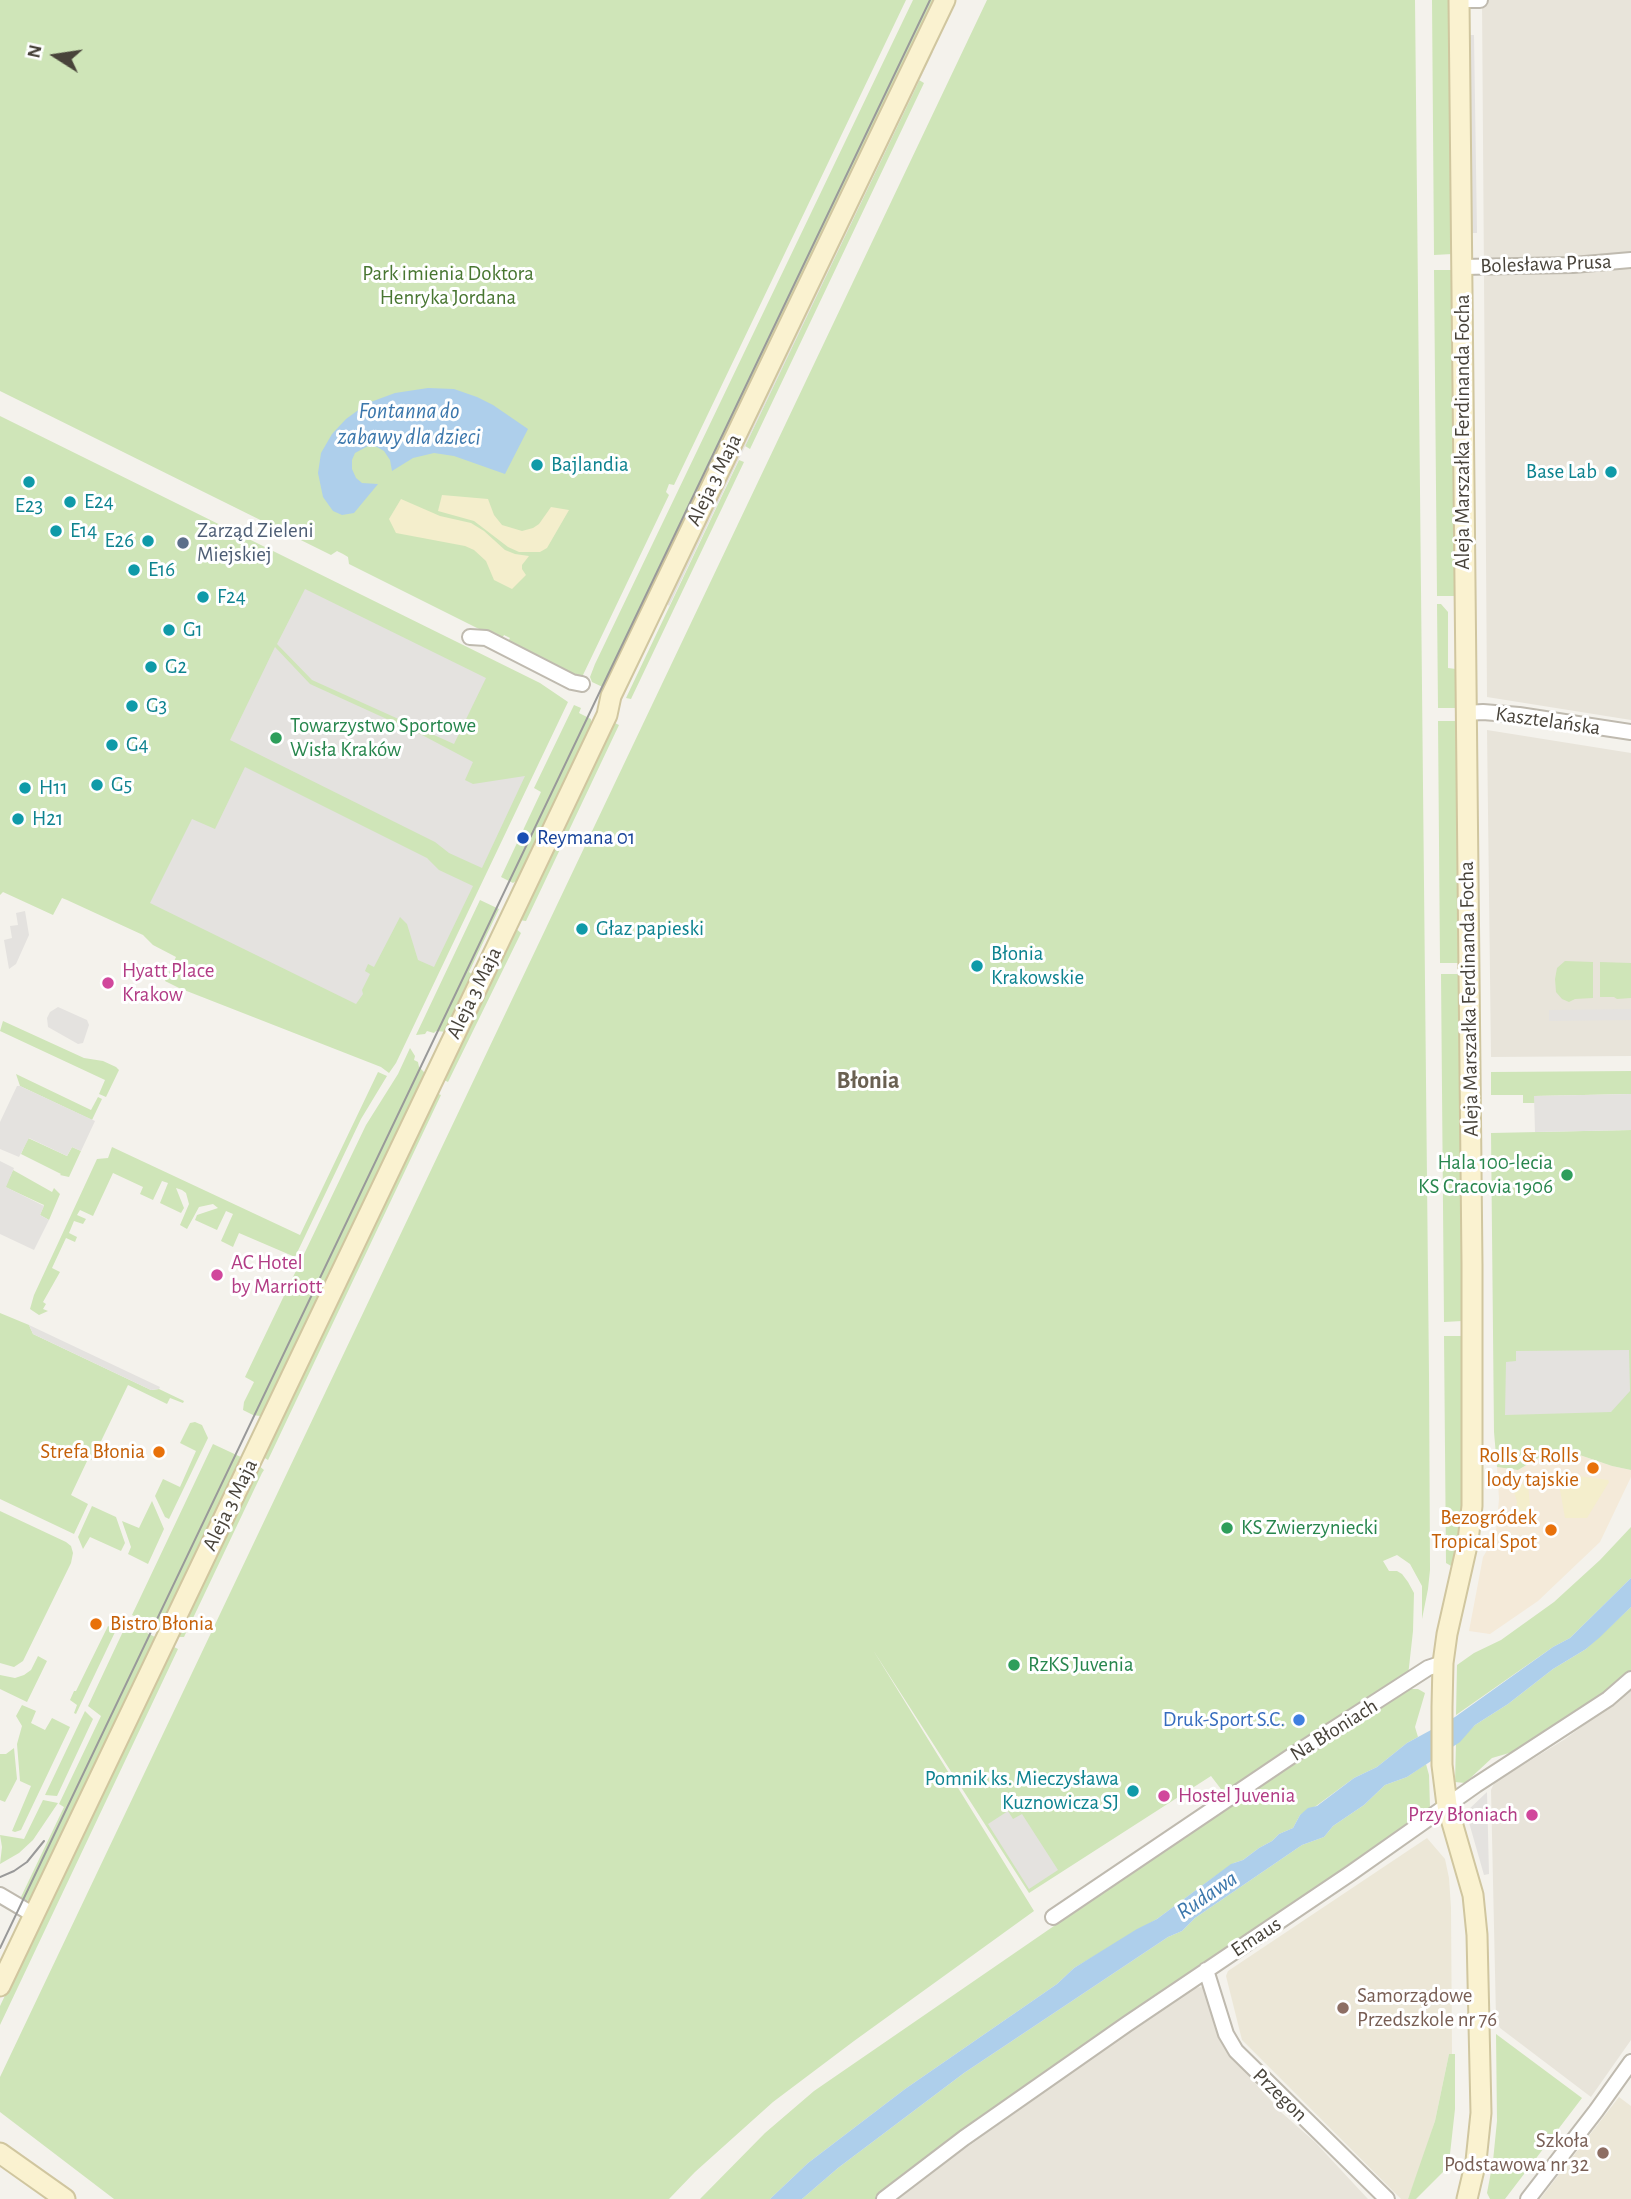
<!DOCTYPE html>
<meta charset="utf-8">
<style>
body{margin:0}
#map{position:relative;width:1631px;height:2199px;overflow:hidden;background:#f4f2ec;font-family:"Alegreya Sans",sans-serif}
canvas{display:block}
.north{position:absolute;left:21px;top:21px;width:70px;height:70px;-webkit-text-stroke:5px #fff;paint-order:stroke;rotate:282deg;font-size:19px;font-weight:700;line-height:28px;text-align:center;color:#48433a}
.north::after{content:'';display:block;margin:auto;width:24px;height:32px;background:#48433a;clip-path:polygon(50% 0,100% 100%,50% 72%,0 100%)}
</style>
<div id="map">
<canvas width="1631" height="2199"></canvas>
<div class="north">N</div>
</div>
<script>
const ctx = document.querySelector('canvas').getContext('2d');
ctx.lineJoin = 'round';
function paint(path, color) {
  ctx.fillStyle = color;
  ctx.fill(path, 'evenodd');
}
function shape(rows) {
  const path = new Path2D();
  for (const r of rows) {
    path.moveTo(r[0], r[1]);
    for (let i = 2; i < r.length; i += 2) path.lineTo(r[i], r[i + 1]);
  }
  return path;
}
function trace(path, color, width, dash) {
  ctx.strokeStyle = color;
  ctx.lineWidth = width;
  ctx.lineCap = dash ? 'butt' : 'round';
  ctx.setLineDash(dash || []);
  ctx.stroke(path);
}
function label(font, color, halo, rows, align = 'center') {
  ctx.font = font + ' "Alegreya Sans",sans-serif';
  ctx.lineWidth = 6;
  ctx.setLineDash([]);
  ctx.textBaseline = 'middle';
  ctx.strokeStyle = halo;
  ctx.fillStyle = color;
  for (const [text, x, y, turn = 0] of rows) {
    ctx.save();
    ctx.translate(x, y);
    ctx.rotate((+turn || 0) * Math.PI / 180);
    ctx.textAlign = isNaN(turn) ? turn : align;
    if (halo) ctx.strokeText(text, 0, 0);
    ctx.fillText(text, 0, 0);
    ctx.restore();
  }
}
paint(shape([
 [1482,0,1631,0,1631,720,1487,697],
 [1487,730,1631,753,1631,1056,1491,1057],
 [1631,1690,1631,2040,1591,2097,1500,2028,1496,2018,1491,1790,1494,1783,1565,1739],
 [1203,1987,1219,2039,1224,2048,1282,2113,1315,2142,1368,2199,894,2199,1191,1988]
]), '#e8e4da');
paint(shape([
 [1565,1450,1612,1466,1631,1470,1631,1477,1600,1542,1538,1601,1490,1634,1469,1631,1483,1557,1489,1547,1495,1542,1499,1499,1497,1467,1518,1470,1550,1451]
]), '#f4ead9');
paint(shape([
 [1427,1838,1445,1859,1449,1878,1451,1908,1452,2054,1449,2054,1435,2121,1421,2165,1408,2199,1401,2199,1242,2040,1226,1976,1228,1971],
 [1619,2097,1631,2106,1631,2199,1540,2199]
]), '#ece7d7');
paint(shape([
 [0,0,906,0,674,485,669,484,666,492,669,495,583,675,576,677,507,643,510,638,504,635,501,640,349,564,348,557,343,554,337,551,331,555,0,391],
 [913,0,939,0,609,690,592,682,590,677,595,664],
 [987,0,1415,0,1429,1374,1430,1570,1428,1589,1422,1619,1422,1586,1410,1564,1397,1555,1383,1561,1389,1571,1397,1571,1402,1574,1408,1582,1414,1593,1413,1631,1408,1676,1224,1793,1211,1776,1029,1893,873,1650,1034,1911,854,2041,773,2102,695,2172,669,2199,114,2199,0,2112,0,2077],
 [1432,0,1450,0,1452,254,1434,255],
 [919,80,924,83,750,449,745,446],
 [1434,270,1453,270,1455,596,1437,596],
 [0,416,540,683,568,702,396,1063,389,1073,381,1067,179,988,165,981,176,957,153,945,143,935,67,900,62,898,53,915,3,892,0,895],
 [739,460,744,462,631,699,626,698],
 [1437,604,1441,604,1448,612,1448,668,1456,669,1456,708,1438,708],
 [574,705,581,708,579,713,591,719,592,728,519,879,513,883,501,877,541,792,534,788],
 [1438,721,1456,721,1460,963,1440,963],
 [613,722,619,725,526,921,519,920],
 [480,900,499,909,469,972,473,975,447,1032,436,1031,434,1033,427,1031,425,1034,416,1035],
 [515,928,521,933,448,1082,442,1079],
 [1565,961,1593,962,1593,998,1575,999,1569,1002,1562,999,1556,992,1555,979,1557,968],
 [1600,962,1631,963,1631,998,1617,999,1614,997,1600,997],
 [1441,974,1459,974,1462,1321,1444,1322],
 [3,1021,84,1058,103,1061,116,1067,119,1070,106,1097,99,1094,105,1080,0,1031],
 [410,1048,415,1056,414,1060,418,1062,419,1067,426,1074,263,1414,260,1416,253,1415,243,1410,244,1402,254,1382,245,1377,366,1125,398,1074],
 [1631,1071,1631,1094,1535,1096,1535,1103,1523,1103,1523,1095,1491,1095,1491,1072],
 [378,1072,387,1076,361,1119,295,1257,239,1233,233,1247,221,1241,233,1214,226,1211,217,1230,195,1220,197,1215,218,1208,213,1204,199,1207,187,1229,180,1225,189,1204,186,1193,182,1190,176,1188,184,1208,181,1213,160,1203,168,1183,162,1181,153,1200,140,1194,143,1187,113,1173,93,1216,80,1210,77,1215,86,1219,83,1224,74,1221,69,1233,77,1237,75,1242,66,1238,52,1268,60,1272,43,1302,46,1304,43,1309,48,1311,39,1315,30,1309,34,1295,97,1159,108,1158,112,1147,300,1235],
 [16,1074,91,1110,98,1097,102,1099,92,1120,20,1086],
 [436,1093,441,1095,268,1460,263,1457],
 [1631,1130,1631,1470,1612,1466,1565,1450,1550,1451,1518,1470,1497,1467,1494,1432,1491,1133],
 [28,1138,67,1156,72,1147,81,1151,69,1177,60,1175,61,1174,21,1154],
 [13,1170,52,1192,54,1188,60,1194,49,1220,40,1215,44,1205,5,1187],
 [0,1313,29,1325,33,1334,151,1390,159,1389,184,1401,183,1403,170,1398,167,1404,128,1385,92,1460,88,1459,71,1495,88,1504,74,1534,0,1499],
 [1444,1336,1462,1336,1464,1500,1460,1534,1453,1567,1446,1563],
 [195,1422,202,1425,208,1438,169,1519,165,1517,155,1496,163,1479,180,1487,196,1451,180,1443,190,1423],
 [213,1444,243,1458,161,1629,132,1615],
 [258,1465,264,1470,262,1473,184,1637,177,1637],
 [152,1501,164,1529,148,1564,128,1554,131,1547,122,1521,139,1528],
 [92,1506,116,1517,125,1543,121,1551,90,1537,83,1549,78,1537],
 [0,1511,66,1542,71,1546,73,1553,71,1563,23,1661,14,1667,0,1663],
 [1631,1527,1631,1578,1570,1638,1553,1647,1456,1715,1457,1665,1474,1653,1501,1640,1554,1602,1600,1560],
 [1631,1607,1631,1672,1589,1706,1523,1749,1492,1758,1465,1783,1455,1782,1456,1744,1475,1725,1508,1704,1553,1669,1586,1649],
 [127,1623,157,1638,31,1900,25,1901,20,1899,64,1807,59,1804,101,1716,88,1706],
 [108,1626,116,1630,76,1714,74,1713,77,1705,70,1700,74,1691,76,1691],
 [172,1646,178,1649,0,2025,0,2006],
 [38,1656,47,1661,27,1702,0,1689,0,1675,15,1678,24,1675,31,1670],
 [1409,1689,1418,1689,1425,1693,1415,1727,1418,1737,1407,1743,1377,1767,1354,1778,1316,1806,1300,1815,1293,1828,1279,1834,1272,1841,1259,1848,1243,1860,1234,1863,1207,1882,1157,1919,1074,1968,1057,1984,905,2089,808,2163,770,2199,700,2199,765,2133,814,2091,1179,1840],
 [22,1705,36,1711,31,1723,45,1730,52,1718,70,1727,21,1830,15,1832,12,1831,31,1786,20,1781,17,1744,22,1726,16,1716],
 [85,1711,93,1719,57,1796,45,1795],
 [14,1748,17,1779,5,1802,0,1800,0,1754,6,1754],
 [1426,1764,1429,1775,1430,1808,967,2128,876,2199,802,2199,838,2168,964,2073,1168,1937,1182,1931,1195,1918,1302,1845,1324,1837,1333,1826,1364,1805,1385,1785,1407,1777],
 [43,1800,58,1803,33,1840,19,1853,0,1864,2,1847,0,1835,24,1839],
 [1496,2034,1582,2098,1505,2199,1490,2199,1487,2193,1493,2161,1497,2121],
 [1449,2054,1455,2054,1455,2109,1449,2163,1448,2167,1416,2199,1408,2199,1435,2121]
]), '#cfe5b8');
paint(shape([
 [442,495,488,499,494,515,502,525,522,531,533,528,539,524,551,507,569,510,547,548,540,552,519,552,508,547,474,521,438,511],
 [401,499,440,516,471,523,484,531,505,550,515,554,529,556,522,565,522,569,526,575,512,589,494,580,486,561,474,550,465,546,396,533,389,519],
 [1557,1473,1608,1480,1609,1482,1587,1518,1565,1518],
 [1528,1483,1531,1518,1508,1518,1516,1508,1517,1502,1512,1485]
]), '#f4eecc');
paint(shape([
 [1469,35,1474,35,1477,233,1472,233],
 [929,39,933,52,669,606,662,597],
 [305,589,486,678,454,744,312,680,277,644],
 [275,647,310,684,424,736,473,762,465,780,473,784,525,776,482,868,449,853,435,842,230,740],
 [245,767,427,858,439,870,473,886,434,967,418,960,407,924,400,917,374,967,368,964,365,971,370,974,362,990,363,994,356,1004,150,903,192,819,215,829],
 [25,911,29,935,16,964,9,969,4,940,12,938,10,926,18,925,16,913],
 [58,1007,87,1020,89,1025,83,1043,78,1044,48,1027,47,1018,50,1012],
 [1631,1009,1631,1020,1549,1021,1549,1010],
 [17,1086,20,1086,95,1121,81,1151,72,1147,67,1156,29,1138,19,1157,0,1149,0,1122],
 [1631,1094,1631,1130,1535,1132,1534,1096],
 [0,1161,14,1168,6,1187,44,1206,40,1215,49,1220,34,1250,0,1234],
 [29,1325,160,1387,159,1389,151,1390,33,1334],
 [1629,1350,1630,1391,1611,1412,1505,1415,1506,1362,1516,1361,1516,1351],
 [1487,1792,1489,1874,1484,1875,1466,1812],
 [1008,1811,1013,1819,1022,1814,1058,1870,1029,1889,988,1824]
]), '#e4e2df');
paint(shape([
 [428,388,454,389,477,397,493,405,528,429,505,474,454,456,434,453,413,458,392,471,390,460,384,451,377,447,368,446,355,453,352,460,352,469,356,478,362,483,378,484,354,513,342,515,333,511,323,497,318,473,321,453,332,434,346,419,368,403,395,393],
 [1631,1578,1631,1607,1599,1638,1586,1649,1553,1669,1508,1704,1475,1725,1460,1742,1407,1777,1385,1785,1364,1805,1333,1826,1324,1837,1302,1845,1195,1918,1182,1931,1168,1937,964,2073,838,2168,802,2199,770,2199,808,2163,905,2089,1057,1984,1074,1968,1137,1929,1157,1919,1231,1864,1243,1860,1259,1848,1272,1841,1279,1834,1293,1828,1300,1815,1308,1808,1317,1806,1354,1778,1377,1767,1407,1743,1455,1717,1553,1647,1570,1638]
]), '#aecfeb');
const street = shape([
 [1459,0,1480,0],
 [1462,267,1573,265,1631,260],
 [470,637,486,638,572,682,582,684],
 [1466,713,1483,712,1519,715,1631,732],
 [0,1895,34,1915],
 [1053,1917,1290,1757,1428,1668,1443,1663],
 [1206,1970,1226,2034,1236,2051,1387,2199],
 [884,2199,964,2138,1127,2024,1351,1873,1476,1785,1608,1699,1631,1679],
 [1528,2199,1596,2111,1631,2062]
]);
const secondary = shape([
 [1459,0,1472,1264,1472,1506,1468,1541,1447,1634,1443,1663,1442,1707,1442,1765,1447,1805,1473,1895,1477,1935,1481,2113,1476,2161,1467,2199],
 [0,1986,520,898,607,715,611,696,945,0],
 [0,2153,65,2199]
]);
trace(street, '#bfbaaf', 18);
trace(secondary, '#d0c69f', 23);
trace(street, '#fff', 14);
trace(secondary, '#faf2d0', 19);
trace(shape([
 [0,1877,14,1871,27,1862,44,1841],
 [0,1948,930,0]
]), '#999', 2);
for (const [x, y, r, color] of [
 [537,465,7,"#0f9aa8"],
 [1611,472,7,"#0f9aa8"],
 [29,482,7,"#0f9aa8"],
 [70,502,7,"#0f9aa8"],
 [56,531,7,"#0f9aa8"],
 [148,541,7,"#0f9aa8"],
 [183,543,7,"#5c6f8a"],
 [134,570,7,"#0f9aa8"],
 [203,597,7,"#0f9aa8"],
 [169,630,7,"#0f9aa8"],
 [151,667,7,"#0f9aa8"],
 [132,706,7,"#0f9aa8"],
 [276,738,7,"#2e9e5b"],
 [112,745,7,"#0f9aa8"],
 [97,785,7,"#0f9aa8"],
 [25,788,7,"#0f9aa8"],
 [18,819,7,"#0f9aa8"],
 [523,838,7,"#1a4fb4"],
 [582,929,7,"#0f9aa8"],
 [977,966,7,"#0f9aa8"],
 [108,983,7,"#d1479c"],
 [1567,1175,7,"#2e9e5b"],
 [217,1275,7,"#d1479c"],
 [159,1452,7,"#e8710a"],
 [1593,1468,7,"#e8710a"],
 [1227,1528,7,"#2e9e5b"],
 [1551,1530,7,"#e8710a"],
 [96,1624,7,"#e8710a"],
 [1014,1665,7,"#2e9e5b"],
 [1299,1720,7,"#3f7fe0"],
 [1133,1791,7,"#0f9aa8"],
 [1164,1796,7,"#d1479c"],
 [1532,1815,7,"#d1479c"],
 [1343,2008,7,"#8d6e63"],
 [1603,2153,7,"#8d6e63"]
]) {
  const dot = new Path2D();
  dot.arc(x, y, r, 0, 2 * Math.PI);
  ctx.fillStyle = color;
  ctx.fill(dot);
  trace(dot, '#fff', 2.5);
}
label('21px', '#48433a', '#fff', [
 ["Bolesława Prusa",1546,264,-2],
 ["Aleja Marszałka Ferdinanda Focha",1463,432,-90],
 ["Aleja 3 Maja",714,480,-64],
 ["Kasztelańska",1548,721,8],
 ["Aleja 3 Maja",474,993,-64],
 ["Aleja Marszałka Ferdinanda Focha",1469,999,-91],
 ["Aleja 3 Maja",230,1505,-64],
 ["Na Błoniach",1334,1730,-32],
 ["Emaus",1256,1937,-33],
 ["Przegon",1280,2095,44]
]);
label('21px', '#487631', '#fff', [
 ["Park imienia Doktora",448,274],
 ["Henryka Jordana",448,298]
]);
label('21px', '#0d838f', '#fff', [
 ["Bajlandia",551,465],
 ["Base Lab",1597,472,"right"],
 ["E24",84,502],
 ["E23",29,506,"center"],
 ["E14",70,531],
 ["E26",134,541,"right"],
 ["E16",148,570],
 ["F24",217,597],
 ["G1",183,630],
 ["G2",165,667],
 ["G3",146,706],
 ["G4",126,745],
 ["G5",111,785],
 ["H11",39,788],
 ["H21",32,819],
 ["Głaz papieski",596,929],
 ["Błonia",991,954],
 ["Krakowskie",991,978],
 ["Pomnik ks. Mieczysława",1119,1779,"right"],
 ["Kuznowicza SJ",1119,1803,"right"]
], 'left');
label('21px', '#4e5e75', '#fff', [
 ["Zarząd Zieleni",197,531],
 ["Miejskiej",197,555]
], 'left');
label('21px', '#27864d', '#fff', [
 ["Towarzystwo Sportowe",290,726],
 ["Wisła Kraków",290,750],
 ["Hala 100-lecia",1553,1163,"right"],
 ["KS Cracovia 1906",1553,1187,"right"],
 ["KS Zwierzyniecki",1241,1528],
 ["RzKS Juvenia",1028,1665]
], 'left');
label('21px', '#164399', '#fff', [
 ["Reymana 01",537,838]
], 'left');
label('21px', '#b23c85', '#fff', [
 ["Hyatt Place",122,971],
 ["Krakow",122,995],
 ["AC Hotel",231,1263],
 ["by Marriott",231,1287],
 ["Hostel Juvenia",1178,1796],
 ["Przy Błoniach",1518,1815,"right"]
], 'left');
label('21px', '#c56008', '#fff', [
 ["Strefa Błonia",145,1452],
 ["Rolls & Rolls",1579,1456],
 ["lody tajskie",1579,1480],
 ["Bezogródek",1537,1518],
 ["Tropical Spot",1537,1542],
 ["Bistro Błonia",110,1624,"left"]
], 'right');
label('21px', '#366cbe', '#fff', [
 ["Druk-Sport S.C.",1285,1720]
], 'right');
label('21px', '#785e54', '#fff', [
 ["Samorządowe",1357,1996],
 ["Przedszkole nr 76",1357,2020],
 ["Szkoła",1589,2141,"right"],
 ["Podstawowa nr 32",1589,2165,"right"]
], 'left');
label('italic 23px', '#3b77ac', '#fff', [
 ["Fontanna do",409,411],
 ["zabawy dla dzieci",409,437],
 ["Rudawa",1207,1895,-34]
]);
label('bold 24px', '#6a6152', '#fff', [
 ["Błonia",868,1081]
]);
</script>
